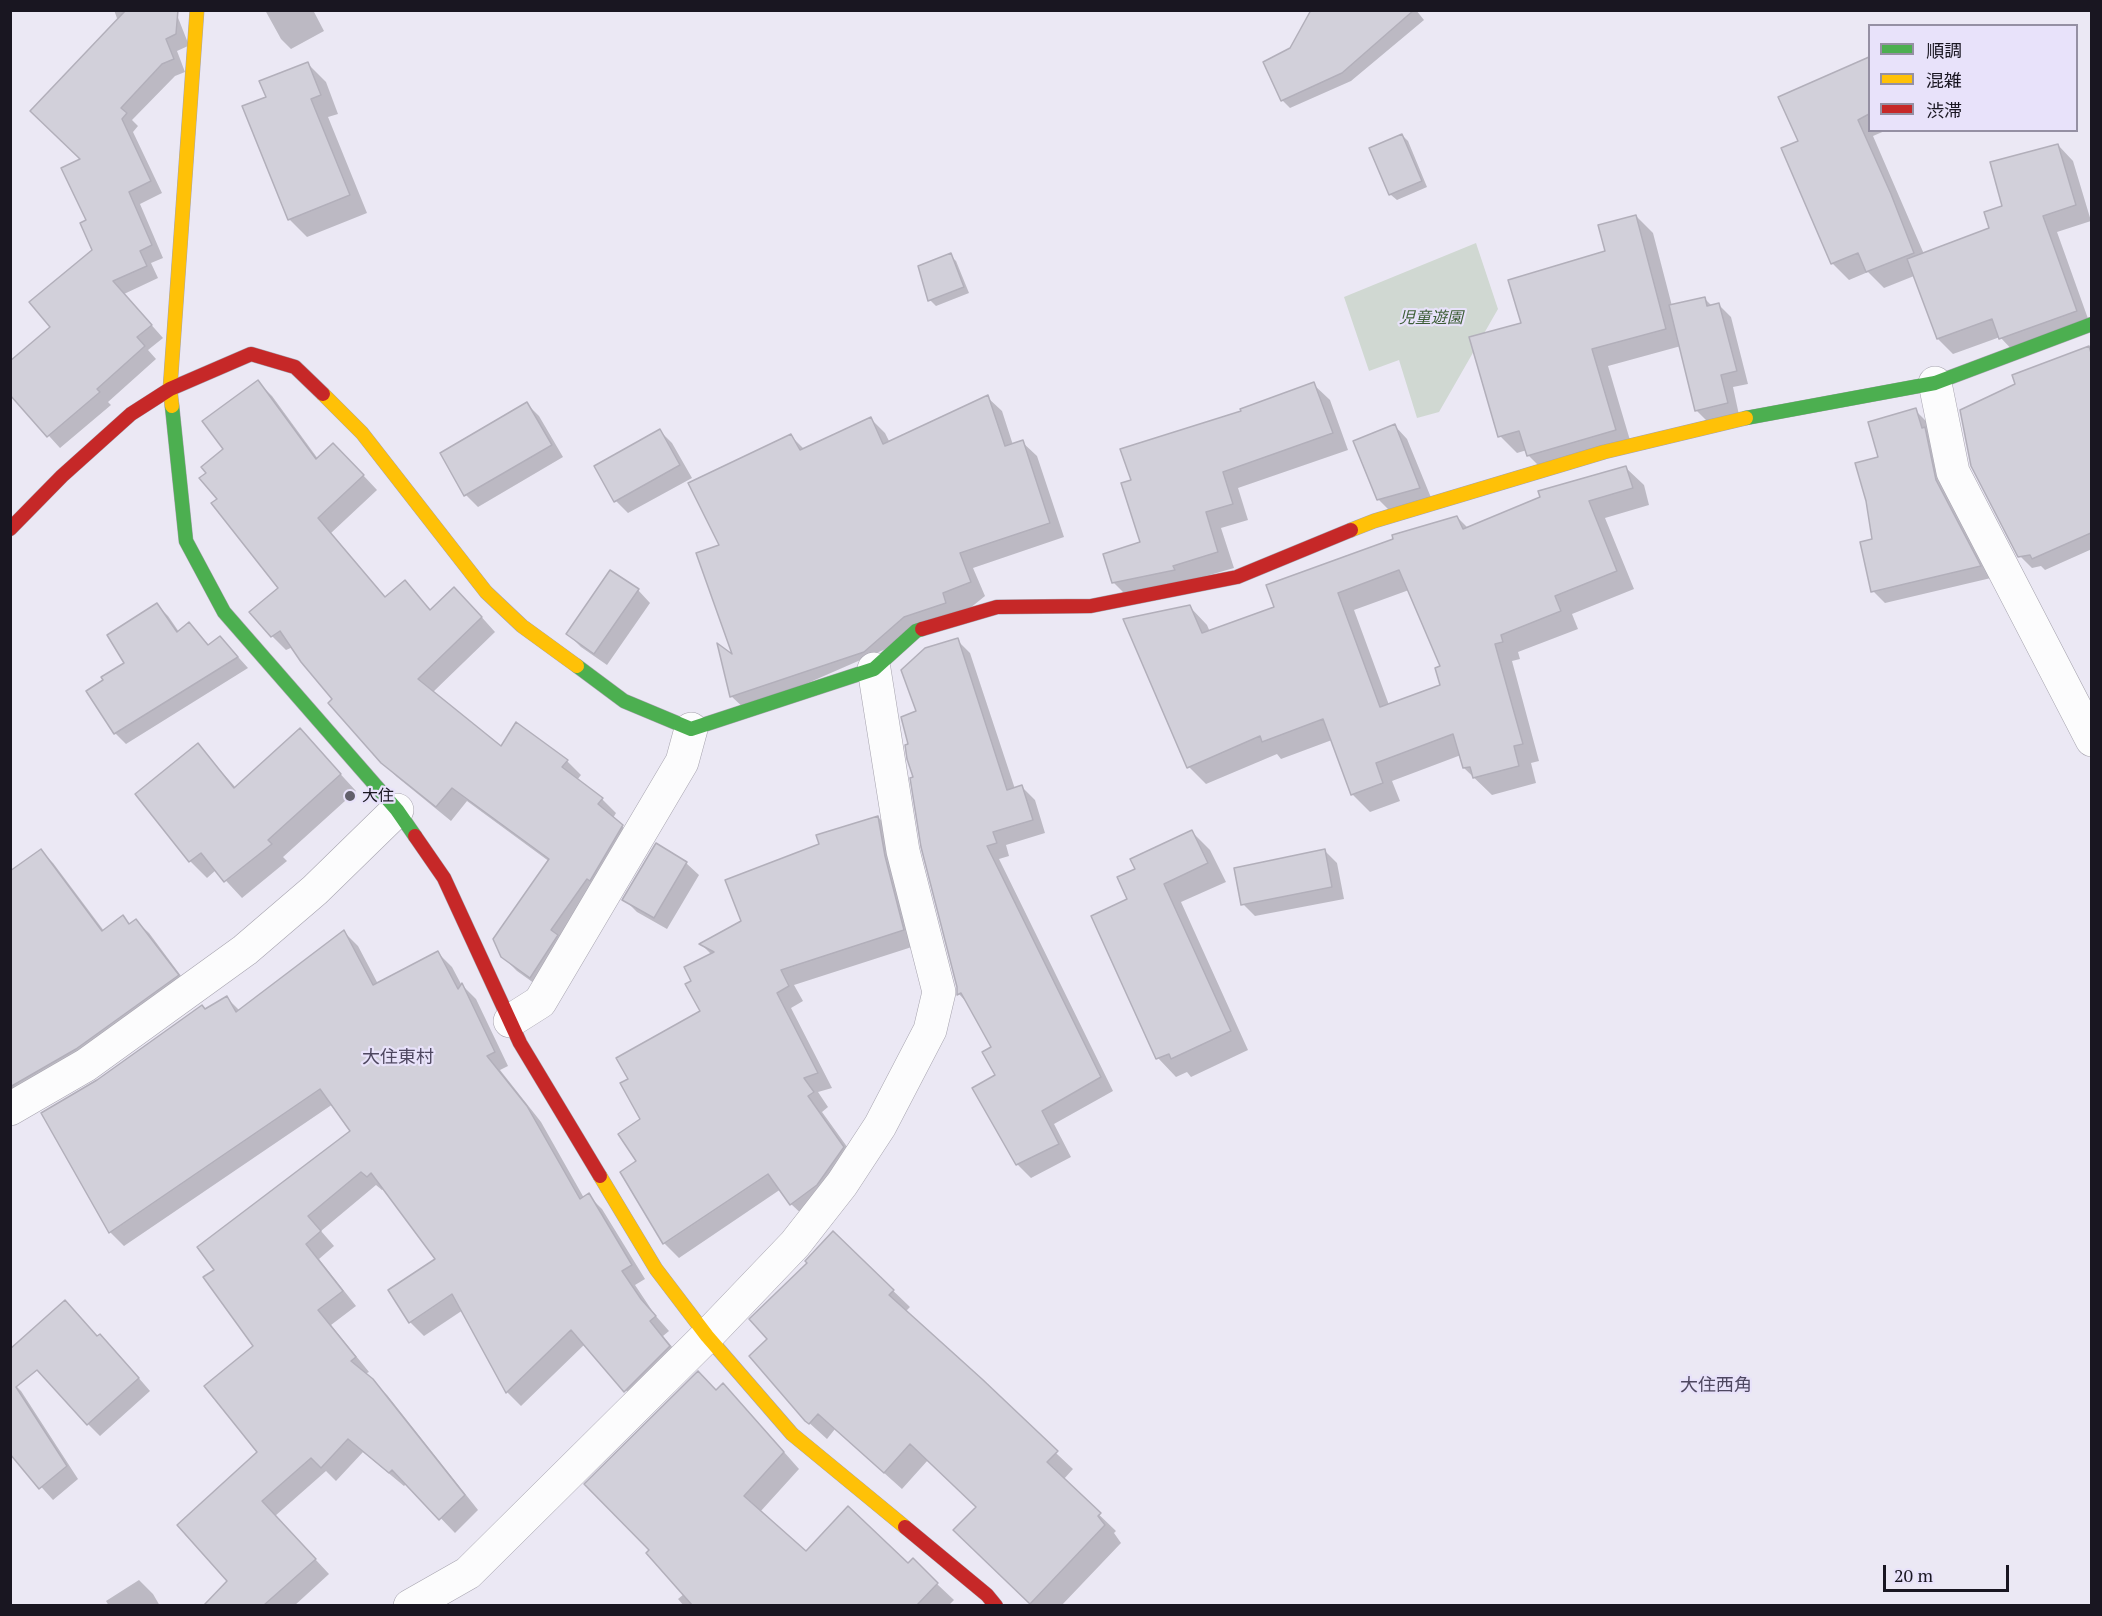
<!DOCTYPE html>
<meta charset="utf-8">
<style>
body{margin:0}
#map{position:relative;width:2102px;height:1616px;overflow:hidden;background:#ebe8f4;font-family:"PT Serif","Noto Sans JP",serif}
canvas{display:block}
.frame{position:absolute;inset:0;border:12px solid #191621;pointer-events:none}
.legend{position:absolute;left:1868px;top:24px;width:210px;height:108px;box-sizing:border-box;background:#e8e2fa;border:2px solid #9590a3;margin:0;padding:8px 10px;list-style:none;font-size:18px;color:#191621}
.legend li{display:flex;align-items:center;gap:12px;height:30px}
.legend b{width:30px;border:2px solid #9590a3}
.scale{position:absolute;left:1883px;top:1565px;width:126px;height:27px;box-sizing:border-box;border:3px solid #191621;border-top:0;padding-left:8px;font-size:18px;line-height:21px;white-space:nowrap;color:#191621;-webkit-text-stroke:4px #e8e2fa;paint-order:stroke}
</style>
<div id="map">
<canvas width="2102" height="1616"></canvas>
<div class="frame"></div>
<ul class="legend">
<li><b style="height:8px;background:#4caf50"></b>順調</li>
<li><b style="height:8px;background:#ffc107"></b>混雑</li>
<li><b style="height:8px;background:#c62828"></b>渋滞</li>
</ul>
<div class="scale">20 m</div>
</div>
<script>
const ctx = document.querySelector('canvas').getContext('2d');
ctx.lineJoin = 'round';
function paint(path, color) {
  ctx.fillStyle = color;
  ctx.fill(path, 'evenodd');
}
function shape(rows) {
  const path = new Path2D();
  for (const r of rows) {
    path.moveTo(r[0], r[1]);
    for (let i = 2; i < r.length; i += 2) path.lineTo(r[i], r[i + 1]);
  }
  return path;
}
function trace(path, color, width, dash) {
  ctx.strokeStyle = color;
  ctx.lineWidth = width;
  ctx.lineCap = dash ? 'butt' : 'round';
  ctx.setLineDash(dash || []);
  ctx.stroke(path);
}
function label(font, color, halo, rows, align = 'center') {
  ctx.font = font + ' "PT Serif","Noto Sans JP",serif';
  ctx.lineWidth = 4.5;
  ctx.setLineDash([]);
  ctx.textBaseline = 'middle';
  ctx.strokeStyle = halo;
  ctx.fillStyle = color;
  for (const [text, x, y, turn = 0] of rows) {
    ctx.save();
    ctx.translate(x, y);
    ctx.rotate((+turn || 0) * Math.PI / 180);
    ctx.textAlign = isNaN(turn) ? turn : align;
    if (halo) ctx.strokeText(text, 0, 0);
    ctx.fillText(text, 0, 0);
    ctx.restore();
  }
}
paint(shape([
 [1476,243,1498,309,1439,412,1417,418,1399,360,1369,371,1344,297]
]), '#d0d8d2');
paint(shape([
 [114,10,175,10,188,43,188,46,177,51,185,72,175,76,132,120,138,126,133,132,162,193,140,204,163,258,151,263,158,278,124,294,163,338,148,350,156,359,108,402,111,405,60,448,10,393,52,327,94,251,88,221,82,160,118,21],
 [265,10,313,10,324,31,291,49,281,39],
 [1313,10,1416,10,1424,20,1351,81,1290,108,1282,100,1291,49],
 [1870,58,1870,130,1887,130,1873,136,1924,254,1991,229,2004,207,2058,145,2073,161,2091,221,2057,232,2091,327,2016,354,2000,337,1953,354,1938,339,1914,276,1884,288,1868,272,1849,280,1832,263,1800,142,1780,97],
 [307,63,326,82,338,114,328,117,367,213,307,237,289,219,268,98],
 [1402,135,1408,141,1427,187,1397,200,1391,195,1371,149],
 [1636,216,1653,233,1672,306,1705,299,1713,307,1719,305,1731,317,1748,384,1733,387,1739,415,1709,423,1696,410,1681,346,1608,366,1632,447,1545,472,1528,455,1527,450,1517,453,1500,436,1522,324,1607,252],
 [950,255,956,261,969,293,936,306,930,300],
 [2089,348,2092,350,2092,427,2072,435,2092,475,2092,549,2045,570,2041,566,2032,568,2020,556],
 [258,382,272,396,318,459,348,459,377,490,331,533,386,598,405,582,431,611,469,603,495,632,432,693,501,748,567,761,581,775,577,780,602,799,616,813,613,818,637,840,545,991,517,971,502,956,550,862,467,801,451,821,397,777,382,762,293,647,286,650,272,636,281,589,219,499,225,449],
 [1313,384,1330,400,1348,450,1238,488,1248,520,1221,528,1234,568,1129,598,1113,582,1142,543,1132,481],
 [987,397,1002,411,1013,445,1022,442,1037,456,1064,537,973,568,985,596,959,617,746,710,731,696,735,658,721,546,791,436,805,450,871,419,885,433,890,443],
 [527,404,539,416,563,457,478,507,466,495],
 [1915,410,1927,422,1991,578,1885,603,1873,591,1874,540,1880,458],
 [1395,426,1407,439,1432,500,1391,512,1379,500,1355,442],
 [659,430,672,443,692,478,628,513,616,501],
 [1626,468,1644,485,1649,505,1605,518,1634,589,1572,614,1578,629,1518,652,1520,659,1512,661,1539,761,1531,763,1536,783,1492,795,1464,768,1461,755,1392,781,1400,801,1370,812,1352,794,1332,740,1281,759,1277,754,1206,784,1189,767,1190,607,1207,625,1210,632,1275,608,1457,517,1468,528],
 [1409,590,1442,667,1442,686,1389,705,1354,610],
 [638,590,650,603,607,665,581,647,568,634],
 [157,605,168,616,179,632,199,634,209,646,231,649,248,668,126,744,115,733,126,663],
 [957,640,970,653,1015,789,1022,787,1035,800,1045,833,1006,845,1009,856,999,859,1113,1091,1054,1124,1071,1157,1031,1178,1018,1165,974,1088,997,1076,993,1048,968,1004,959,994,910,745,918,712],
 [300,730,356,791,283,857,287,861,242,898,216,870,207,878,190,861,137,794,198,745,236,788],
 [878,817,893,832,918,945,794,985,803,1001,791,1008,832,1088,818,1092,828,1107,822,1112,858,1162,806,1218,791,1204,781,1189,679,1258,664,1243,638,1162,642,1120,630,1079,702,1011,693,982,712,955,701,944,743,922,821,845],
 [1192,832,1210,850,1226,882,1181,902,1248,1050,1191,1077,1187,1072,1176,1077,1158,1058,1093,917,1129,900,1137,870],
 [41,851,53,863,104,931,122,917,130,925,136,921,149,933,190,988,10,1108,10,990],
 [1325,851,1337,863,1344,899,1255,916,1243,904],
 [686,863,699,875,667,929,637,912,624,899],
 [344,932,358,946,378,984,438,953,452,967,461,984,476,999,508,1066,500,1070,541,1122,584,1198,588,1195,602,1209,645,1279,635,1285,655,1315,669,1331,663,1336,684,1361,639,1405,585,1344,521,1406,507,1392,463,1310,424,1336,410,1322,437,1259,384,1188,382,1190,376,1185,321,1231,334,1246,319,1259,356,1306,331,1325,369,1372,365,1374,387,1395,478,1510,455,1533,407,1483,404,1486,363,1452,336,1481,326,1471,275,1516,329,1574,294,1606,206,1606,229,1581,259,1452,255,1347,216,1270,352,1131,333,1104,124,1246,110,1232,98,1081,227,998,240,1011],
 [833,1233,910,1307,905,1312,1073,1469,1063,1480,1116,1531,1114,1533,1121,1543,1061,1606,1032,1606,972,1547,978,1507,928,1460,902,1489,835,1429,827,1439,806,1420,769,1339,810,1263],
 [98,1337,112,1347,150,1391,100,1436,88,1424],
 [10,1380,21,1391,78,1479,53,1500,10,1452],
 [716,1392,739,1401,799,1469,760,1512,806,1553,909,1565,937,1584,954,1600,948,1606,684,1606,678,1599,684,1594],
 [139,1580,153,1594,160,1606,109,1606,106,1601]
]), '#0003');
const building = shape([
 [126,10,178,10,176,34,166,39,174,59,162,64,121,108,127,113,122,119,151,181,129,192,152,245,140,251,147,266,113,281,152,325,137,337,145,346,97,389,100,392,47,437,10,395,10,361,50,327,29,302,92,250,80,223,86,220,61,168,80,159,30,111,126,10],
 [1311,10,1414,10,1342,73,1281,101,1263,62,1290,48,1311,10],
 [1869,57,1869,114,1858,120,1891,194,1914,253,1866,272,1858,253,1831,264,1781,148,1798,141,1778,97,1869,57],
 [308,62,321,95,311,99,350,195,288,220,242,106,266,97,259,81,308,62],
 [1402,134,1422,181,1389,195,1369,148,1402,134],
 [2058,144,2076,205,2043,216,2077,311,1999,339,1992,319,1937,339,1907,259,1989,228,1984,212,2002,206,1990,162,2058,144],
 [1636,215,1666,329,1592,349,1616,430,1527,456,1519,431,1498,437,1469,337,1521,323,1508,280,1605,251,1598,225,1636,215],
 [951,253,964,287,928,301,918,266,951,253],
 [1705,297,1707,306,1719,303,1737,371,1721,375,1728,403,1695,411,1669,305,1705,297],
 [2089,346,2091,353,2091,533,2032,559,2030,555,2018,557,1971,466,1960,410,2015,384,2012,375,2089,346],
 [258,380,316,459,333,443,364,475,318,518,385,597,405,580,430,610,454,587,482,617,418,679,501,746,516,722,568,760,562,767,603,798,598,804,623,825,590,881,587,879,551,930,558,935,530,978,501,957,493,939,549,859,452,788,436,807,381,763,328,703,332,699,301,662,280,631,271,637,249,612,278,588,211,503,217,499,199,478,206,473,201,467,223,449,202,421,258,380],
 [1314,382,1333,433,1223,472,1233,504,1206,512,1218,552,1173,566,1175,570,1112,583,1103,554,1140,542,1121,483,1131,480,1120,449,1241,411,1240,409,1314,382],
 [988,395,1005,446,1023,440,1050,523,960,553,971,582,943,593,946,603,904,617,864,652,730,697,717,643,732,654,696,553,719,545,688,483,791,434,800,450,871,417,883,444,988,395],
 [527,402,552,445,464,496,440,453,527,402],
 [1916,408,1922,428,1925,427,1936,480,1981,566,1871,592,1860,542,1872,539,1866,501,1855,463,1878,457,1868,422,1916,408],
 [1395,424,1420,488,1377,500,1353,441,1395,424],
 [660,429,680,465,614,502,594,466,660,429],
 [1626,466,1633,488,1589,501,1617,571,1555,596,1561,611,1501,635,1503,642,1495,644,1523,744,1514,746,1519,766,1473,778,1470,767,1463,768,1453,734,1376,763,1383,783,1351,795,1323,719,1262,742,1260,736,1187,768,1123,619,1190,605,1202,633,1274,607,1266,585,1393,539,1392,535,1457,516,1463,529,1540,497,1538,491,1626,466],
 [1399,570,1440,666,1435,668,1440,685,1380,707,1338,593,1399,570],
 [610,570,639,589,594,654,566,634,610,570],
 [157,603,177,632,189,622,208,645,220,636,238,657,114,734,86,691,103,680,101,677,124,663,107,635,157,603],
 [958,638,1007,790,1022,785,1033,820,993,832,997,843,987,846,1101,1077,1042,1111,1059,1144,1016,1165,972,1088,995,1075,982,1052,991,1047,961,993,957,995,957,987,921,847,910,778,913,777,907,759,905,745,908,744,901,717,916,711,901,670,925,648,958,638],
 [300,728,341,774,268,840,272,844,224,882,201,853,189,862,135,794,198,743,234,788,300,728],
 [878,816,885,856,904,930,781,970,789,986,777,993,818,1073,804,1078,814,1092,808,1096,844,1147,817,1185,790,1205,768,1174,663,1244,620,1172,636,1161,618,1134,640,1119,620,1083,628,1079,616,1058,700,1011,685,984,691,981,684,967,714,952,699,944,741,921,725,880,819,844,816,835,878,816],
 [1192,830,1208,863,1164,884,1231,1031,1171,1059,1169,1054,1156,1059,1091,916,1127,899,1117,877,1135,869,1130,859,1192,830],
 [656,843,687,862,654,918,622,900,656,843],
 [41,849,102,931,123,915,129,924,136,919,179,975,76,1049,10,1087,10,871,41,849],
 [1325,849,1332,887,1241,905,1234,868,1325,849],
 [344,930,373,985,438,951,458,989,462,983,495,1052,487,1056,527,1106,580,1199,589,1193,632,1265,622,1271,641,1299,656,1316,650,1321,670,1346,624,1392,571,1330,506,1393,452,1294,409,1323,388,1290,435,1259,371,1173,367,1177,361,1172,308,1216,321,1231,306,1244,343,1291,318,1310,356,1357,351,1361,373,1379,465,1495,439,1520,392,1470,389,1473,348,1439,321,1468,311,1458,262,1501,316,1559,264,1605,204,1605,227,1581,177,1525,257,1452,204,1386,253,1346,203,1277,214,1270,197,1247,350,1131,320,1089,109,1233,41,1113,97,1080,202,1005,205,1009,227,996,236,1012,344,930],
 [833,1231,894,1290,889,1295,982,1379,1058,1451,1047,1462,1101,1513,1098,1516,1105,1525,1030,1604,953,1530,976,1507,910,1444,884,1473,818,1414,809,1424,805,1421,749,1356,767,1339,749,1319,807,1263,805,1261,833,1231],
 [65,1300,97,1336,100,1334,139,1378,87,1425,37,1370,16,1387,67,1466,39,1489,10,1454,10,1349,65,1300],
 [698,1371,716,1390,723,1383,784,1452,744,1496,806,1551,848,1506,908,1563,913,1558,938,1583,917,1605,692,1605,646,1553,649,1550,584,1484,698,1371]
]);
paint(building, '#d2d0da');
trace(building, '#b2afba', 1.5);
const street = shape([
 [1935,383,1953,472,2092,740],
 [510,1021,540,1002,682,762,691,729],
 [10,1109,86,1065,245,950,315,890,397,810],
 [410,1606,468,1573,707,1336,795,1244,842,1184,880,1126,930,1030,939,992,903,851,874,669]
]);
const fast = shape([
 [172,406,186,541,224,612,397,810,415,836],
 [1746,418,1935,383,2092,324],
 [577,666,624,701,691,729,874,669,916,631,922,629]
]);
const slow = shape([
 [323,394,362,433,486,592,522,626,577,666],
 [172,406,170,389,197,10],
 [1351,530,1374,521,1604,452,1746,418],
 [600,1176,656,1269,707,1336,792,1434,905,1527]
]);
const jam = shape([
 [10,529,62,476,131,414,170,389,251,354,295,367,323,394],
 [922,629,997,607,1091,606,1237,577,1351,530],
 [415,836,444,878,520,1043,600,1176],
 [905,1527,987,1595,996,1606]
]);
trace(street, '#a6a3ae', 34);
trace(fast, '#a6a3ae', 15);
trace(slow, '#a6a3ae', 15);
trace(jam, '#a6a3ae', 15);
trace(street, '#fcfcfd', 33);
trace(fast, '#4caf50', 14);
trace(slow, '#ffc107', 14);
trace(jam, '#c62828', 14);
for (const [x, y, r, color] of [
 [350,796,6,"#62606b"]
]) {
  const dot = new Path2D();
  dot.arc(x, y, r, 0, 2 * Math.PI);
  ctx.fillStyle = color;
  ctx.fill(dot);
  trace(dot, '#e8e2fa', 2);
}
label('italic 16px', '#3c5d36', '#e8e2fa', [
 ["児童遊園",1431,318]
]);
label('16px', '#191621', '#e8e2fa', [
 ["大住",362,796]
], 'left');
label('18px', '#4e4760', '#e8e2fa', [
 ["大住東村",398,1058],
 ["大住西角",1716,1386]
]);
</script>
